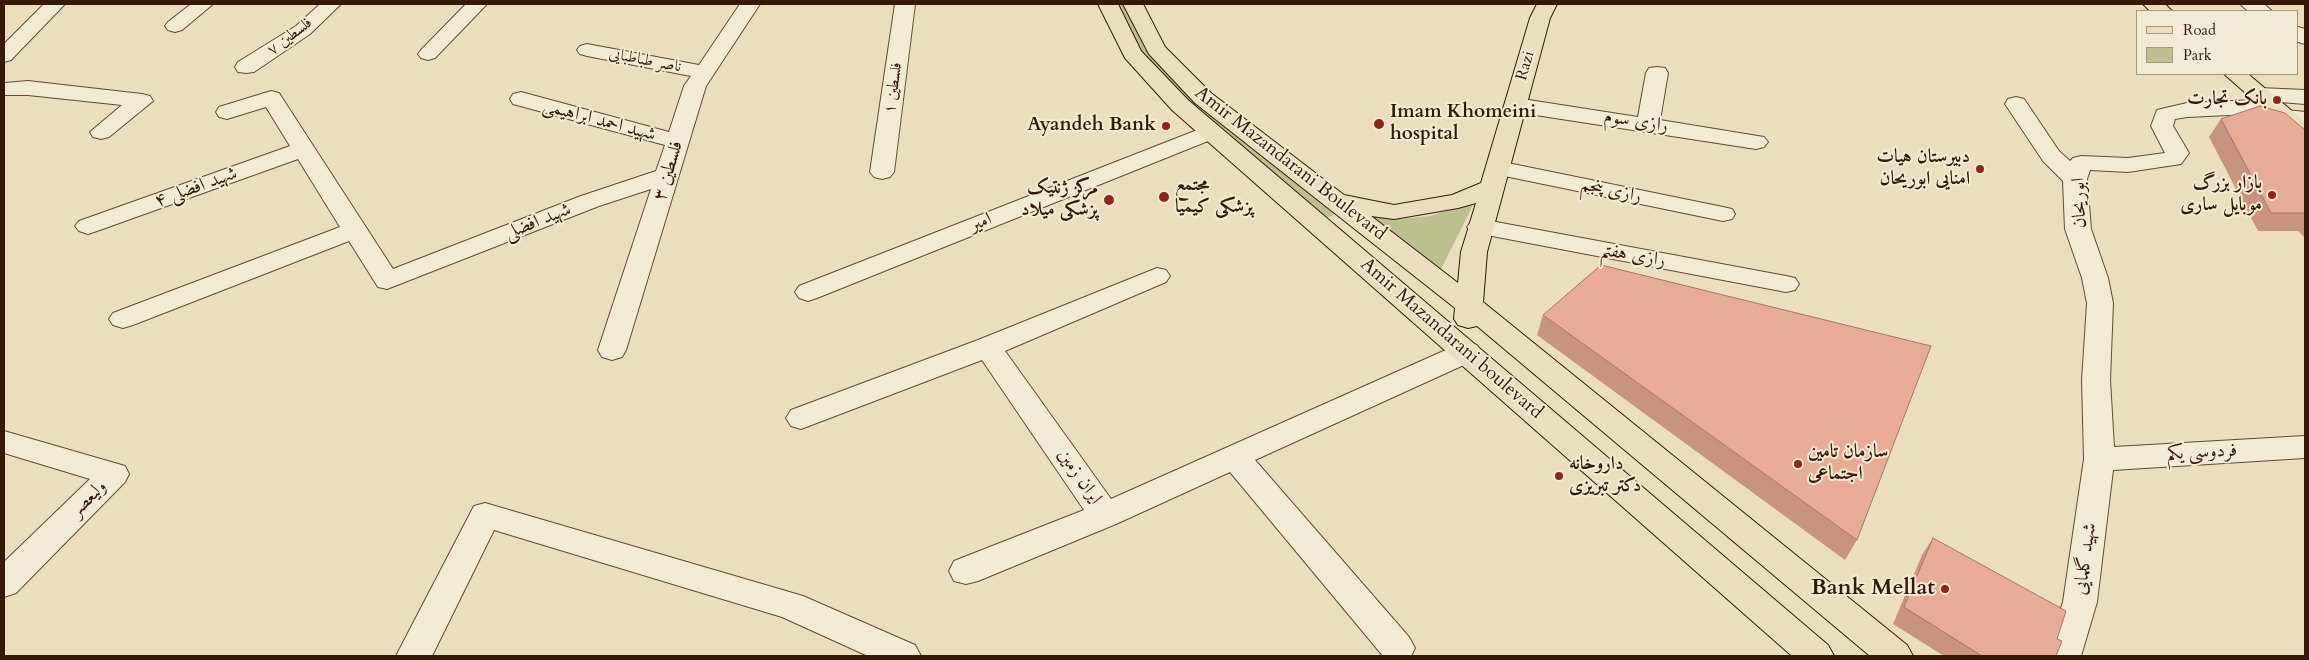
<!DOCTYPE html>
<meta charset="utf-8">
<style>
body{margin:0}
#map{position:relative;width:2309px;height:660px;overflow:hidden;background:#eadebe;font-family:Cardo,serif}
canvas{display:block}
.frame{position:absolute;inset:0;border:5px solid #37190a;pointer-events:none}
.legend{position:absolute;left:2136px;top:10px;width:162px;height:65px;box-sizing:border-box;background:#f1ead5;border:1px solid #a79684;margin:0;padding:6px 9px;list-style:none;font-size:15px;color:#37190a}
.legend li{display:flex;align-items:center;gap:10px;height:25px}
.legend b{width:25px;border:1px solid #a79684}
</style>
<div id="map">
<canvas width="2309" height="660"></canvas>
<div class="frame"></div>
<ul class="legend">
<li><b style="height:6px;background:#eadebe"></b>Road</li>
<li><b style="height:14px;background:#bbc08e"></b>Park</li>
</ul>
</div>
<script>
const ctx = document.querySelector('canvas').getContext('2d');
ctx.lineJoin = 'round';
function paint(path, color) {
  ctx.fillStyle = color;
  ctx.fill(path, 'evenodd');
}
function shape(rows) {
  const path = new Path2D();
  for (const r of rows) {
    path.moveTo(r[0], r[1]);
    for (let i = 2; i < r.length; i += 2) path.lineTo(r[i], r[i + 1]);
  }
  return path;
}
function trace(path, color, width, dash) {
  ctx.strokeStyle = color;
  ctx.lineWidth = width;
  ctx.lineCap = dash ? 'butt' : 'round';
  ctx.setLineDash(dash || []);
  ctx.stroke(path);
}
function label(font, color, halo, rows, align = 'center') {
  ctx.font = font + ' Cardo,Amiri,serif';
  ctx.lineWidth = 4;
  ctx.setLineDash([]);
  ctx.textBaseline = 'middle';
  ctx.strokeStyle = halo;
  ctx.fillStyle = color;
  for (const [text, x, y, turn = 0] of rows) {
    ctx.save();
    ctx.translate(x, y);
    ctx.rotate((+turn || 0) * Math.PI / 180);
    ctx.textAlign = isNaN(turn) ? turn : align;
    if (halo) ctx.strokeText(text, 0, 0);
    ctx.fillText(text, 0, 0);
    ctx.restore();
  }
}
paint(shape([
 [1115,4,1130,4,1135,21,1150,49,1336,209,1332,216,1321,218,1240,150,1136,52],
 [1475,201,1439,273,1364,215,1399,219,1430,216]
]), '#bbc08e');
const minor = shape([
 [44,4,65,4,11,60,4,62,4,44,44,4],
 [191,4,213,4,182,30,175,32,168,30,165,26,168,22,191,4],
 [320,4,341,4,310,34,254,72,246,73,238,72,235,67,238,62,296,26,320,4],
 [466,4,487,4,435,58,428,60,421,58,418,54,421,50,466,4],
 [740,4,760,4,706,86,626,350,622,357,612,360,602,357,598,350,651,189,599,206,387,289,378,287,349,241,133,325,123,328,113,325,109,319,113,313,340,227,298,159,97,231,88,234,79,231,75,226,79,221,290,146,266,107,227,119,219,117,216,112,219,107,271,91,279,93,393,269,581,196,656,171,665,145,513,104,510,99,513,94,521,92,669,132,684,86,691,76,587,56,580,54,577,50,580,46,587,44,699,65,740,4],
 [895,4,915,4,894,172,890,177,882,179,874,177,870,172,895,4],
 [2240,4,2264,4,2272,11,2248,11,2240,4],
 [2298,27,2305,29,2305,44,2298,42,2298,27],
 [1657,67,1665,68,1668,73,1660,120,1764,137,1768,142,1764,147,1756,149,1516,112,1508,110,1505,105,1508,100,1516,98,1638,117,1646,73,1649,68,1657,67],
 [28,81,142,94,150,96,153,101,109,137,101,139,93,137,90,132,122,105,28,95,4,95,4,83,28,81],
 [2260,88,2305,90,2305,104,2280,102,2282,106,2279,111,2271,113,2187,117,2175,119,2173,126,2189,153,2181,164,2128,172,2090,170,2087,179,2091,229,2108,278,2113,303,2110,380,2114,447,2305,436,2305,458,2113,470,2097,602,2081,656,2045,656,2063,602,2084,459,2082,380,2087,303,2082,278,2065,229,2063,181,2043,161,2005,104,2008,99,2016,97,2024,99,2059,151,2070,161,2073,158,2081,156,2128,158,2165,153,2151,126,2157,110,2187,103,2254,100,2249,95,2252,90,2260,88],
 [2287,110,2305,112,2305,126,2279,122,2276,117,2279,112,2287,110],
 [1210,125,1218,127,1221,132,1218,137,817,298,808,301,799,298,795,292,799,286,1210,125],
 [1498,161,1723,207,1732,209,1735,214,1732,219,1723,221,1490,173,1486,168,1490,163,1498,161],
 [1480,219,1786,276,1795,278,1799,284,1795,290,1786,292,1471,232,1467,227,1471,222,1480,219],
 [1157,268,1166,270,1170,276,1166,282,1005,351,1111,499,1457,345,1467,342,1477,345,1481,352,1477,359,1255,460,1409,637,1415,648,1411,656,1383,656,1230,472,1116,524,978,581,966,584,954,581,949,571,954,561,1084,510,982,360,801,429,791,426,786,418,791,410,978,340,1157,268],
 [4,431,125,466,129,474,125,482,16,593,4,597,4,562,90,479,4,453,4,431],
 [485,503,803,596,915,645,921,656,868,656,782,617,494,530,432,656,396,656,474,506,485,503]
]);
const major = shape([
 [1098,4,1118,4,1141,51,1188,100,1828,645,1834,656,1792,656,1172,110,1125,58,1098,4],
 [1123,4,1143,4,1165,47,1211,93,1344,195,1394,205,1452,195,1481,183,1530,18,1537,4,1557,4,1550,18,1487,252,1483,302,1907,645,1913,656,1870,656,1477,326,1468,328,1458,325,1454,319,1455,308,1195,103,1149,54,1123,4],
 [1476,203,1461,252,1458,283,1371,216,1394,219,1458,208,1476,203],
 [2143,4,2165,4,2172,11,2150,11,2143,4],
 [2224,74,2248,74,2305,122,2305,140,2297,138,2224,74]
]);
trace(minor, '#644a37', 2);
trace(major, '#37190a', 2);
paint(minor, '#f1ead5');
paint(major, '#eadebe');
paint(shape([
 [2221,119,2305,130,2305,238,2298,231,2258,231,2209,137],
 [1543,315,1857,540,1845,560,1537,335],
 [1933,538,2057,639,2056,656,1944,656,1893,624,1922,555]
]), '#c89481');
const building = shape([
 [2260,106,2285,113,2305,130,2305,213,2271,213,2221,119,2260,106],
 [1601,265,1931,346,1857,540,1543,315,1601,265],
 [1933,538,2066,611,2057,639,2062,641,2056,656,1982,656,1904,607,1933,538]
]);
paint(building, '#e8ac96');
trace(building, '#a27869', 1);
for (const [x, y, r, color] of [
 [2277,100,5,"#8f2418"],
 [1379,124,6,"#8f2418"],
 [1166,126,5,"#8f2418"],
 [1980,169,5,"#8f2418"],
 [2272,195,5,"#8f2418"],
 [1164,197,6,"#8f2418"],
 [1109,200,6,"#8f2418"],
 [1798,464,5,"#8f2418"],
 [1559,476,5,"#8f2418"],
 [1945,589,5,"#8f2418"]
]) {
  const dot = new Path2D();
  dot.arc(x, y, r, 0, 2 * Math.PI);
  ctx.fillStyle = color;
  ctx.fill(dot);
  trace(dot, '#f1ead5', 2);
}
label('16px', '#37190a', '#f1ead5', [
 ["فلسطین ۷",290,37,-37],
 ["ناصر طباطبایی",645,61,11],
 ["Razi",1526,66,-74],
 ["فلسطین ۱",894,88,-82]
]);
label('bold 19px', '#37190a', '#f1ead5', [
 ["بانک تجارت",2267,100],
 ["Imam Khomeini",1390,113,"left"],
 ["hospital",1390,135,"left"],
 ["Ayandeh Bank",1156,126],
 ["دبیرستان هیات",1970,158],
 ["امنایی ابوریحان",1970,180],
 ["بازار بزرگ",2262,184],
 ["موبایل ساری",2262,206],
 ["مجتمع",1175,186,"left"],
 ["پزشکی کیمیا",1175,208,"left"],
 ["مرکز ژنتیک",1098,189],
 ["پزشکی میلاد",1098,211],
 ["سازمان تامین",1808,453,"left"],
 ["اجتماعی",1808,475,"left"],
 ["داروخانه",1569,465,"left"],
 ["دکتر تبریزی",1569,487,"left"]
], 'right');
label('19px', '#37190a', '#f1ead5', [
 ["شهید احمد ابراهیمی",599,121,15],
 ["رازی سوم",1636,122,9],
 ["Amir Mazandarani Boulevard",1290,164,38],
 ["فلسطین ۳",669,171,-73],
 ["شهید افضلی ۴",196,188,-20],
 ["رازی پنجم",1611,191,12],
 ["ابوریحان",2080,203,-92],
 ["شهید افضلی",538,222,-22],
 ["امیر",981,223,-22],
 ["رازی هفتم",1633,256,10],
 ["Amir Mazandarani boulevard",1451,339,41],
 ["فردوسی یکم",2202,453,-3],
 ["ایران زمین",1079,477,55],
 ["ولیعصر",89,499,-45],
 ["شهید گلمایی",2086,559,-82]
]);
label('bold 22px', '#37190a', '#f1ead5', [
 ["Bank Mellat",1935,589]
], 'right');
</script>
